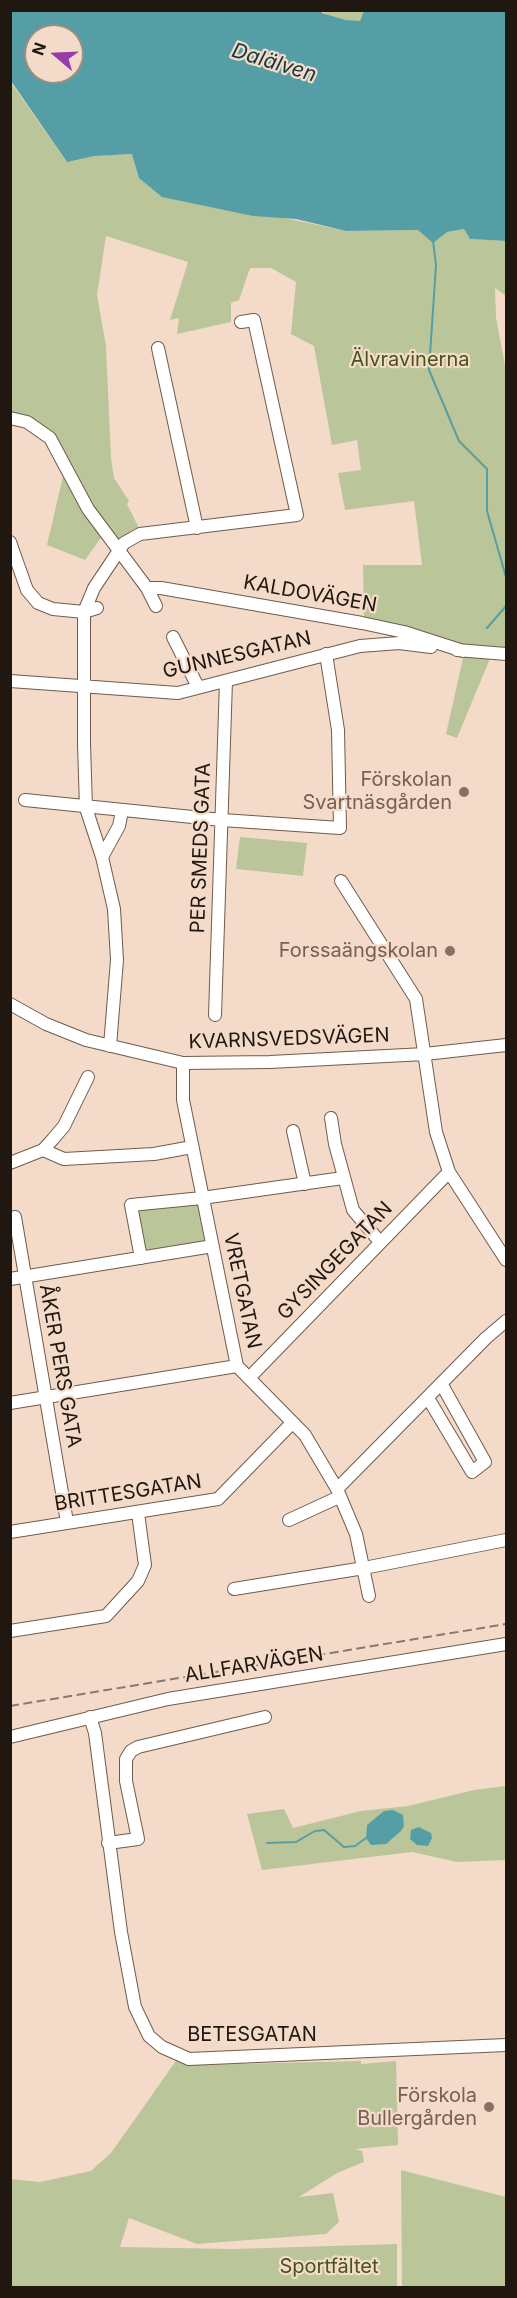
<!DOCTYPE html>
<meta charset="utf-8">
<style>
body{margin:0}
#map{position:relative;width:517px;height:2298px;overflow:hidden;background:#f4dbc9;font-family:Inter,sans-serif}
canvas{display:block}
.frame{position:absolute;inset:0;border:12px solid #201711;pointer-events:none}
.north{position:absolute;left:24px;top:24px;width:60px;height:60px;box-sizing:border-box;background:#f4dbc9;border:2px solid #9f8d7f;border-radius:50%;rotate:289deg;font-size:16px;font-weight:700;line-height:24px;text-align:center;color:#201711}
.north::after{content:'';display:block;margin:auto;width:21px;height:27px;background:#973da7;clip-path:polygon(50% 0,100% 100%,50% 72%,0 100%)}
</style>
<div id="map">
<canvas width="517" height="2298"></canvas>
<div class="frame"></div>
<div class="north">N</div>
</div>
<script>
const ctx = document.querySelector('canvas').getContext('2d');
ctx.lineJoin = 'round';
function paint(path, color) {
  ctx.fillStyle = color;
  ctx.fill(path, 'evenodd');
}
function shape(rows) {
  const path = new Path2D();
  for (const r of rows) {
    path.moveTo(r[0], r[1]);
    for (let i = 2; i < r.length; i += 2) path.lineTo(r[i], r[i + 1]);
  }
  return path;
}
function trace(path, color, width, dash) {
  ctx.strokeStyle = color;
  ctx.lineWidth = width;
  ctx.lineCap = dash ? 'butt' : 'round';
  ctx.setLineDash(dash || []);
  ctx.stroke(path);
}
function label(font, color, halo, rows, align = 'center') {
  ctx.font = font + ' Inter,sans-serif';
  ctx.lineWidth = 4.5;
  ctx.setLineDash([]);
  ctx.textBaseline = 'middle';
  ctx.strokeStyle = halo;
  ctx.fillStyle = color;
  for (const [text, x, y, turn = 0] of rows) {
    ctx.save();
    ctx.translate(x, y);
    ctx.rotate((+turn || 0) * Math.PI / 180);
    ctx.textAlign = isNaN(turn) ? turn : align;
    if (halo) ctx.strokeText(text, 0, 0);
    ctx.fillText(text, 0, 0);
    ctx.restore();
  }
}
paint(shape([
 [321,11,365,11,361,22,350,27],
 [10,81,66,161,89,156,132,154,285,218,346,231,418,230,447,232,464,229,470,239,506,241,506,296,495,288,496,317,506,371,506,648,494,649,457,738,446,734,466,645,364,618,363,565,422,565,414,501,345,510,338,473,361,470,357,440,332,445,314,346,291,334,296,282,271,268,250,268,239,300,231,303,231,322,177,334,179,318,170,320,188,262,106,236,97,295,106,346,111,458,114,478,129,501,127,504,138,526,137,533,118,542,108,528,85,560,47,545,67,459,11,413],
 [240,837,307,843,303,876,236,869],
 [202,1198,213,1246,141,1258,131,1205],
 [506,1786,506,1860,457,1862,412,1852,262,1870,247,1814,284,1809,293,1828,361,1811,408,1806,474,1790],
 [178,2058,192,2065,361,2061,361,2064,396,2061,398,2145,355,2149,362,2151,364,2162,337,2173,299,2197,333,2193,339,2222,326,2234,197,2244,129,2218,120,2247,233,2249,397,2244,397,2287,11,2287,10,2179,40,2182,91,2171,111,2153],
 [401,2170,506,2197,506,2287,402,2287]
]), '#bac699');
paint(shape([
 [322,11,322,13,345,20,360,21,364,11,506,11,506,241,470,239,464,229,447,232,433,243,418,230,346,231,296,219,253,216,162,197,139,178,132,154,94,156,67,162,11,81,11,11],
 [36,36,72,36,72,72,36,72],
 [393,1810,403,1815,404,1826,401,1831,386,1844,371,1845,366,1838,367,1825,384,1811],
 [419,1827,431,1833,432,1838,428,1846,417,1845,410,1839,411,1830]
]), '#569ea6');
trace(shape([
 [433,241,436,265,429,370,459,441,487,469,487,511,506,577],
 [487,628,506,606],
 [267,1843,296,1842,315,1831,324,1830,344,1847,355,1846,366,1838]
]), '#569ea6', 2);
const minor = shape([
 [158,348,197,528],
 [10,418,27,422,50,438,88,509,147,588,161,588,362,623,404,632,463,651],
 [10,542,27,590,38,603,53,609,84,612,94,588,124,543,140,534,297,515,254,320,241,322],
 [147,588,156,606],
 [97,608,84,612,84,744,86,808,102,857,114,909,117,960,110,1046],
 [173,637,198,687],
 [457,650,506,654],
 [10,681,178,693,360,646,399,643,431,647],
 [25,800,222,820,340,828,338,730,326,654],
 [102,857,119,826,122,811],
 [341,881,416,999,436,1132,449,1172,506,1260],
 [10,1004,46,1024,86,1040,183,1063,270,1062,425,1054,506,1045],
 [215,1015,226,681],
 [183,1063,183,1100,237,1366,305,1435,337,1489,356,1534,369,1596],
 [331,1118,335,1144,353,1210,380,1242],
 [293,1131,305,1184],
 [43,1150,64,1159,154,1154,192,1147],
 [10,1163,43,1150,53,1139,64,1126,88,1077],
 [15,1217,67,1522],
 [141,1258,131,1205,202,1198,343,1178],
 [10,1279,213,1246],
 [249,1378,449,1172],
 [428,1398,472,1472,485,1462,442,1385],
 [10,1403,237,1366],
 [337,1489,486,1338,506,1321],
 [289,1520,339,1497],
 [10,1532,218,1499,292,1423],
 [234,1589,364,1568,506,1540],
 [10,1631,106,1616,138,1581,145,1565,138,1513],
 [90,1717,95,1733,121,1932,135,2007,149,2036,162,2047,189,2059,506,2045],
 [10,1737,168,1699,506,1644],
 [108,1843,138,1839,126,1781,126,1759,131,1751,138,1747,265,1717]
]);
trace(minor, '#705b4b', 14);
trace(minor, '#fff', 12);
trace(shape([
 [10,1706,506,1624]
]), '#89786c', 2, [9, 4.5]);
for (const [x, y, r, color] of [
 [464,792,6,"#8d6e63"],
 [450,951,6,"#8d6e63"],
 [489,2107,6,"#8d6e63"]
]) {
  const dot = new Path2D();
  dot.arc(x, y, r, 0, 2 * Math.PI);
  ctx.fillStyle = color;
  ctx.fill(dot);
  trace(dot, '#f4dbc9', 2);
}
label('20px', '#47541a', '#f4dbc9', [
 ["Älvravinerna",410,360],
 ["Sportfältet",329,2267]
]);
label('20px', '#201711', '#f4dbc9', [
 ["KALDOVÄGEN",310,594,10],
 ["GUNNESGATAN",237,655,-13],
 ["PER SMEDS GATA",201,848,-88],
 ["KVARNSVEDSVÄGEN",289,1039,-2],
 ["GYSINGEGATAN",335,1261,-46],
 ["VRETGATAN",242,1291,78],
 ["ÅKER PERS GATA",60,1366,80],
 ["BRITTESGATAN",128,1493,-9],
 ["ALLFARVÄGEN",254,1665,-9],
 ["BETESGATAN",252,2035]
]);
label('20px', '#785e54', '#f4dbc9', [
 ["Förskolan",452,780],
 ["Svartnäsgården",452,803],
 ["Forssaängskolan",438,951],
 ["Förskola",477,2096],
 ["Bullergården",477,2119]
], 'right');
label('italic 21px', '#14383b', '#f4dbc9', [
 ["Dalälven",274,63,17]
]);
</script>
